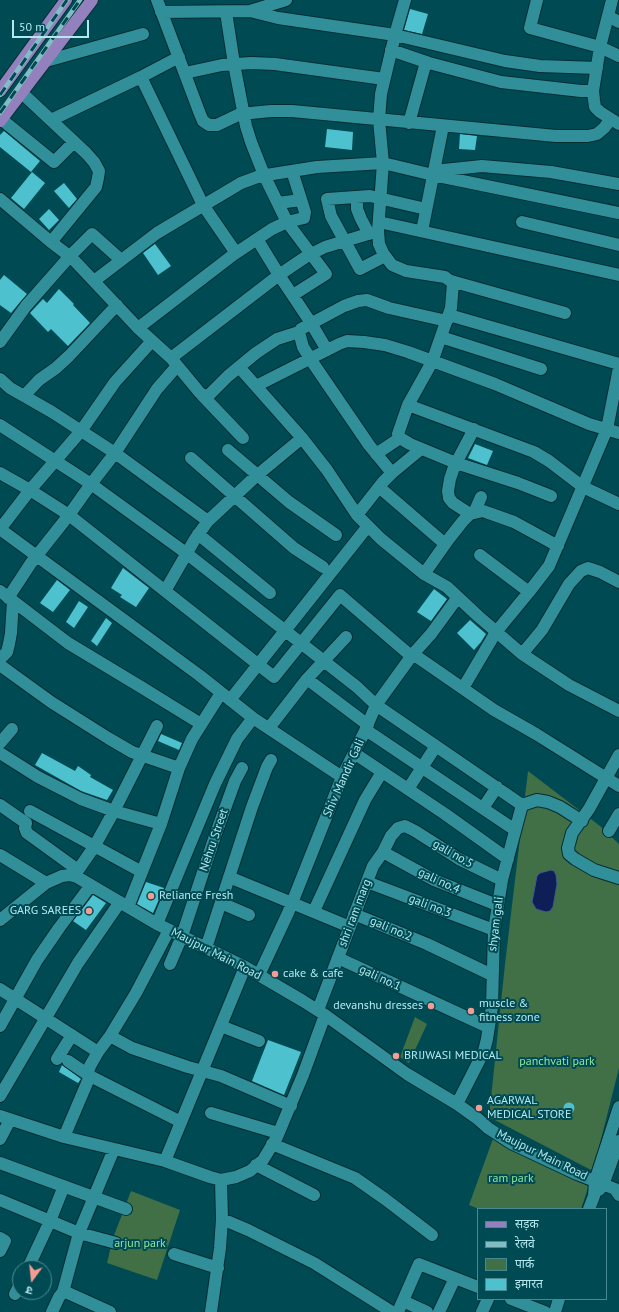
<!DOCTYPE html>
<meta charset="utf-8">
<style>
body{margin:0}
#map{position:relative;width:619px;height:1312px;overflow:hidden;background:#004b53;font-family:"PT Sans","Noto Sans Devanagari",sans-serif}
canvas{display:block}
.legend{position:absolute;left:477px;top:1208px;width:130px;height:92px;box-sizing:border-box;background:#004b53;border:1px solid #488a91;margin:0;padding:5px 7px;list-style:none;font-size:12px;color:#b3e8ef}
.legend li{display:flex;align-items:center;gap:8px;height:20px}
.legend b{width:20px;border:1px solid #488a91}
.north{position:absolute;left:12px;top:1260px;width:40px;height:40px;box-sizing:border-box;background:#004b53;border:1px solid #488a91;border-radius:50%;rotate:195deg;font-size:11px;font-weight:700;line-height:16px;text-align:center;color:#b3e8ef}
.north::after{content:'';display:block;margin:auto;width:14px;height:18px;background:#f59c93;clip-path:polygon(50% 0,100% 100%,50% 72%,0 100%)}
.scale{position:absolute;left:12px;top:20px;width:77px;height:18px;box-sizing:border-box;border:2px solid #b3e8ef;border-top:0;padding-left:5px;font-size:12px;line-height:14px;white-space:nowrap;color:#b3e8ef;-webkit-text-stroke:3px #004b53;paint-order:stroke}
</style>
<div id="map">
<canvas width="619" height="1312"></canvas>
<ul class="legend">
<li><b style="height:5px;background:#9381be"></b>सड़क</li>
<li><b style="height:5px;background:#82bdc5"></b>रेलवे</li>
<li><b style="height:11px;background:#416f46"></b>पार्क</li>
<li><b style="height:11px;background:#4ec1cf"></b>इमारत</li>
</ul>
<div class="north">उ</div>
<div class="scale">50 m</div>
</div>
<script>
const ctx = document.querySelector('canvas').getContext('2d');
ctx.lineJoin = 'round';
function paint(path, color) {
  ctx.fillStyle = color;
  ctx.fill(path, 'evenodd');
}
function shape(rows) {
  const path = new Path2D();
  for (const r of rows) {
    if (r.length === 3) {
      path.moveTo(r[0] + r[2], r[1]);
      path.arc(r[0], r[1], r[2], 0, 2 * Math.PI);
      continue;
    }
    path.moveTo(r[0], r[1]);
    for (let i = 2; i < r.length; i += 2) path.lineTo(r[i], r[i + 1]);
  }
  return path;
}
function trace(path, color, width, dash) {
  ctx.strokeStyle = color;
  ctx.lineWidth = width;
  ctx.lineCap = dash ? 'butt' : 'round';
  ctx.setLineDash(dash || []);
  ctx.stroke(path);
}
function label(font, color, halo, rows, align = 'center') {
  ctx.font = font + ' "PT Sans",sans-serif';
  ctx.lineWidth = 4;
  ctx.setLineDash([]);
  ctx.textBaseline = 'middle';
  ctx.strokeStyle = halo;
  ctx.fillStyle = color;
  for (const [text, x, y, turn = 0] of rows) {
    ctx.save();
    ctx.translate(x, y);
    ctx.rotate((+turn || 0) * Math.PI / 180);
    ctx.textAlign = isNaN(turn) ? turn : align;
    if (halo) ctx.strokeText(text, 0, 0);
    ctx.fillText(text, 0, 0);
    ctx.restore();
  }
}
paint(shape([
 [528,771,600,826,619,844,619,1068,593,1171,489,1117,505,964],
 [415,1017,427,1024,409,1063,400,1057],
 [494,1136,590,1182,581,1209,479,1209,469,1205],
 [131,1191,180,1210,157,1280,107,1263,113,1238]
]), '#416f46');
const water = shape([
 [551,870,554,871,556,875,557,884,553,907,550,911,546,912,536,909,532,902,533,897,537,876,540,873,551,870]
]);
paint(water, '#0e1f57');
trace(water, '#405b85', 1);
paint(shape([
 [410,9,428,14,422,34,404,30],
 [327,129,353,132,352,150,325,147],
 [4,131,40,161,31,172,0,147,0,135],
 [460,134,477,136,475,150,459,149],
 [32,172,45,183,24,209,11,198],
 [64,183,77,199,69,208,54,191],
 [49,209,59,220,49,230,39,219],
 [155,244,171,266,158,275,143,253],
 [4,275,27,294,11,313,0,305,0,280],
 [59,289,74,304,73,305,90,323,68,346,51,329,48,332,30,313,43,299,47,303],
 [475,444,493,451,487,465,468,458],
 [123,568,149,588,136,607,120,597,122,595,111,588],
 [57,580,70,590,53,612,40,603],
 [434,589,447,599,431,621,417,612],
 [79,601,88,607,74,628,66,622],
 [106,618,112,623,97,646,91,641],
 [470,620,486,634,481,642,474,650,457,633],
 [161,734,182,743,179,750,158,741],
 [42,753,75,771,78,766,91,775,90,777,113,790,107,800,81,791,35,765],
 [146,882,164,888,153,913,137,904],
 [93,895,106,903,86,930,73,921],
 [268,1040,301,1052,284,1095,252,1081],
 [62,1065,81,1079,78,1083,59,1072],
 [569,1108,5.5]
]), '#4ec1cf');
const minor = shape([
 [157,0,200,114,203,121,209,125,217,125,240,114,271,111,292,111,556,136,588,136,597,134,604,128,611,119],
 [405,0,395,35,381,94,379,120,383,163,378,231,379,244,383,253,392,265,406,271,445,277,453,283,451,308,432,362,408,405,398,434,400,438,410,444,456,463,518,483,551,496],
 [537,0,530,28,600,47,619,56],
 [612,0,600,47,593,91,594,100,595,107,600,112,619,124],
 [250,11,278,18,395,35,505,61,540,66,597,68],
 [161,12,250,11,286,0],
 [226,12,234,64,246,126,251,142,264,175,287,222,326,274,293,295],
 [608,16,619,22],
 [391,50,429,63,501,82,581,91,593,91],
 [46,61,143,34],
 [185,73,222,65,251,63,275,64,384,79],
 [141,77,203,205,236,253],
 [22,93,86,153,94,162,99,171,98,178,96,187,51,242],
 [1,119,54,162,74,142],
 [51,120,141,77,179,57],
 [409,123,426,62],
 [292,171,305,212,304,218,287,222,272,229,233,255,138,328,171,358,200,393,206,396,210,394,228,376,256,353,277,339,299,332],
 [434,171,482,166,551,172,619,184],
 [357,197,357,209,361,219,369,234],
 [0,199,51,242,72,258,138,328],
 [278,203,301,200],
 [379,222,619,275],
 [522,222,619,245],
 [422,231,443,126],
 [257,239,279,275,311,323,327,350],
 [385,256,360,269,331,216,327,199,370,196,426,209],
 [94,281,157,233,241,183,260,176,317,167,383,163,433,175,619,213],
 [451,281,565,313],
 [449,315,619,364],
 [441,337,541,369],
 [0,342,26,306,70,256,92,234,121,260],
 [171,358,279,275,307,256,325,247,378,231],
 [239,367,302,438,327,470,357,515,381,539,424,574,447,587,478,616,522,654,569,685,619,711],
 [0,379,10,388,52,412,115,453,208,521],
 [256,386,339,344,347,341,364,342,385,345,408,352,495,384,589,424,619,433],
 [202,395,243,438],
 [24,396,39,380,56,368,69,356,117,305],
 [408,405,534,452,549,461,583,487,619,504],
 [0,425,91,484,186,553,357,687,376,705,522,805],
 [228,450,289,502,336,535],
 [376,454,400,438],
 [191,458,294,548,323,567],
 [0,473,30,490,69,515,274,677,340,595,411,656],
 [392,473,369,445,313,363,303,347,299,332,301,329,344,306,358,301,367,300,389,308,447,321],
 [379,487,445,544],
 [474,513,481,497],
 [470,514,453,503,449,498,448,491,450,479,454,467,474,429],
 [357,515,383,482,392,473,421,449],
 [0,529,199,675,253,718,342,777],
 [0,529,30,490,81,431,115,382,152,341],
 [198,534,270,593],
 [480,555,529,592],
 [424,574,448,540,463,521,470,514,483,511,514,522,558,546],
 [0,591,68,643,141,687,201,724],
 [165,591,195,539,208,521,255,477,302,438],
 [8,598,31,563,69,515,91,484,115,453,157,389,177,366],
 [413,654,494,710,536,734,619,786],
 [522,654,542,630,569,584,581,571,588,568,600,572,619,582],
 [0,659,7,652,9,644,11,633,13,601],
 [0,665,51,702,108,738,132,752,179,768],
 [307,679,346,637],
 [463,688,496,632,529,592,549,566,607,429,619,368],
 [230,700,368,526],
 [269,728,307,679,368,725],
 [366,730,515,830],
 [0,743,12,729],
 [0,753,38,777,81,799,114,811,161,824],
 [354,753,445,814,508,859],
 [619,755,589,809,572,833,568,848,569,854,575,859,594,870,619,878],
 [408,789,436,746],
 [0,805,26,823,25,828,27,833,78,870],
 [483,808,497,787],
 [30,811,142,872],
 [609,831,619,814],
 [383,852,434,880,497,905],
 [0,855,46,883],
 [74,876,94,847,114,811,157,726],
 [229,877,350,927],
 [367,882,494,930],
 [221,903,249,915],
 [128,907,161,824,179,768,192,739,221,693],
 [314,911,365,800,382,772],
 [354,914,427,944,492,975],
 [0,920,46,883,62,876,70,875,77,877,157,924,245,967,303,1001,325,1015,407,1074,457,1104,478,1119,488,1128,511,1143,577,1174,615,1189,619,1195],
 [157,924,215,784,237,739,253,718],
 [169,930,136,993,110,1036,98,1052,90,1066,88,1072,90,1076,181,1122],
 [206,948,252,807,267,767,271,760],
 [338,958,488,1027],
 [170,964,182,936,215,836,235,781,242,768],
 [259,975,288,913,342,777,364,733,376,705,413,654,431,634,458,597],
 [0,989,98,1052],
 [318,1010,373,866,383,852,391,836,398,828,405,826,415,831,459,859,502,880],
 [0,1026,37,960,59,928,91,885],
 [221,1026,259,1041],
 [110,1036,132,1048,188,1067,221,1076,291,1106],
 [57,1059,72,1035],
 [0,1096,78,963,120,902],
 [457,1104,484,1051,487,1039,492,1007,494,930,502,880,522,805,537,800,548,802,560,807,582,821],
 [211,1113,278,1133],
 [0,1116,64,1137,165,1161,210,1177,221,1180,236,1177,250,1171,263,1160,277,1137,303,1075,325,1015],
 [64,1137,90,1076,68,1061],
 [0,1139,10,1120],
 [272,1144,355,1178,385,1199,432,1235],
 [165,1161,245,967],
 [0,1163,126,1209],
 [256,1165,314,1195],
 [599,1190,603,1185,619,1141],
 [0,1200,79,1233,116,1243],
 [589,1209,594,1196,595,1181,619,1107],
 [222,1219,248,1230,314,1263,392,1312],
 [0,1238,5,1241,0,1251],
 [174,1254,218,1268],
 [28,1268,50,1221,64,1186],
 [63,1292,79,1233,114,1149],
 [15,1294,20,1284],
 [511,1299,545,1312],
 [403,1301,427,1312],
 [52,1312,59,1297,63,1292,68,1293,110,1312],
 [211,1312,220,1248,222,1219,221,1180],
 [398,1312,419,1264,478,1287],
 [439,1312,455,1278],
 [482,1312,488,1299],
 [555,1312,559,1299]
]);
const major = shape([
 [0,91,66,0],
 [0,121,92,0]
]);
trace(minor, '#052e33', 14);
trace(major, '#052e33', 14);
trace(minor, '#318f9a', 12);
trace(major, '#9381be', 12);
const rail = shape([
 [0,95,67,0],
 [0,113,80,0]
]);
trace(rail, '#82bdc5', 4.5);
trace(rail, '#004b53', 3, [9]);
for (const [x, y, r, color] of [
 [151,896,4,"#f59c93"],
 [89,911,4,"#f59c93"],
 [275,974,4,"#f59c93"],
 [431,1006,4,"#f59c93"],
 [471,1011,4,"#f59c93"],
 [396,1056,4,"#f59c93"],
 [479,1108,4,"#f59c93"]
]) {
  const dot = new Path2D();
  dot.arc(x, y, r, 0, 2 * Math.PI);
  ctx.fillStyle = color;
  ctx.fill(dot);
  trace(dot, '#004b53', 1.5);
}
label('12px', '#b3e8ef', '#004b53', [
 ["Shiv Mandir Gali",344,778,-66],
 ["Nehru Street",214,840,-71],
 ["gali no.5",453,854,30],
 ["gali no.4",439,881,25],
 ["gali no.3",430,906,21],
 ["shri ram marg",355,913,-69],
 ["shyam gali",496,924,-83],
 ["gali no.2",391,929,23],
 ["Maujpur Main Road",216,954,27],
 ["gali no.1",380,978,25],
 ["Maujpur Main Road",542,1155,26]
]);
label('12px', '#b3e8ef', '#004b53', [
 ["Reliance Fresh",159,896],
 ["GARG SAREES",81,911,"right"],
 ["cake & cafe",283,974],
 ["muscle &",479,1004],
 ["fitness zone",479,1018],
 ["devanshu dresses",423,1006,"right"],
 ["BRIJWASI MEDICAL",404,1056],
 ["AGARWAL",487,1101],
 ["MEDICAL STORE",487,1115]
], 'left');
label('12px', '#91e599', '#004b53', [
 ["panchvati park",557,1062],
 ["ram park",511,1179],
 ["arjun park",140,1244]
]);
</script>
